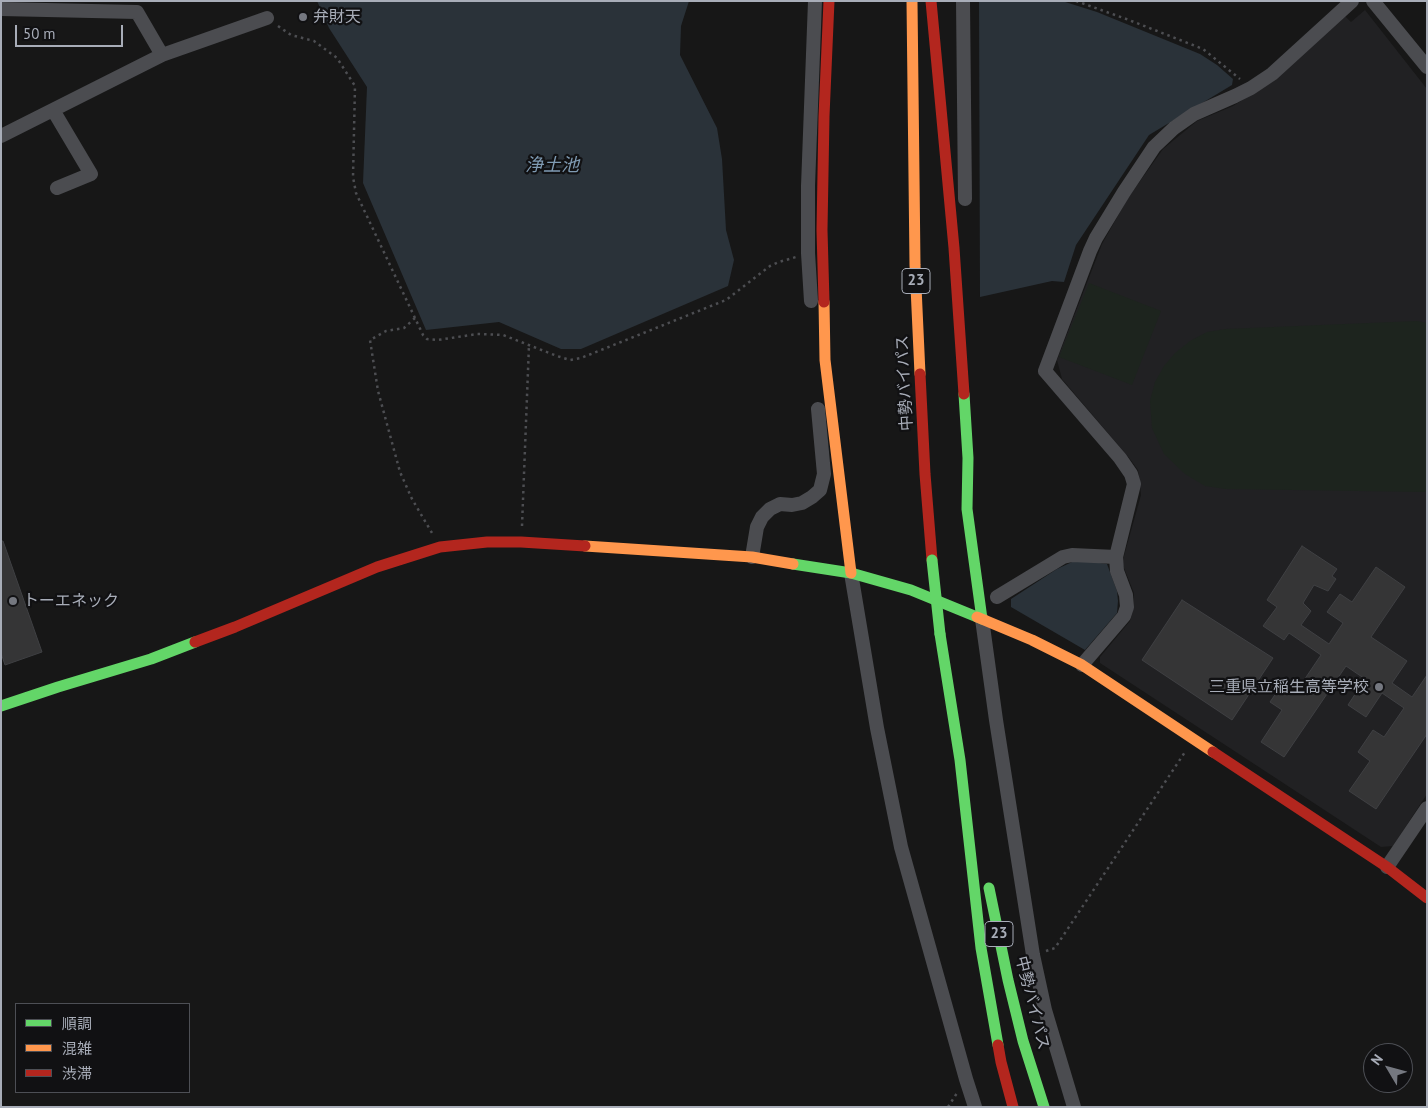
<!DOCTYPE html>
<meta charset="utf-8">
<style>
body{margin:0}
#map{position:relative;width:1428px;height:1108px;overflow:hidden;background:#171717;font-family:"PT Sans","Noto Sans JP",sans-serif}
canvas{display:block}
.frame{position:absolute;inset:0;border:2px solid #a8adb8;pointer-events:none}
.legend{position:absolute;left:15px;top:1003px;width:175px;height:90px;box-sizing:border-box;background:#111113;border:1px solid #4d4f55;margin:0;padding:6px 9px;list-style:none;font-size:15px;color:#a8adb8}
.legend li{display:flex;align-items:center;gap:10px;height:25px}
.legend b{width:25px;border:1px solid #4d4f55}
.north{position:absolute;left:1363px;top:1043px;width:50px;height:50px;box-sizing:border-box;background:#111113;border:1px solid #4d4f55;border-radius:50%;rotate:307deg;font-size:14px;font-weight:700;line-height:20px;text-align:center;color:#a8adb8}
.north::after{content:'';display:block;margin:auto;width:18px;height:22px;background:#757880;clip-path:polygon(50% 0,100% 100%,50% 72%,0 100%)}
.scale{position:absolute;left:15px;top:25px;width:108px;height:22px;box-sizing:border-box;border:2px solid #a8adb8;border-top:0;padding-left:6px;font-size:15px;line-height:18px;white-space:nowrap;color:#a8adb8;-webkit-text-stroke:4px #111113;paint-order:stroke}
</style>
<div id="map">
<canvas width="1428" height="1108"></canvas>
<div class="frame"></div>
<ul class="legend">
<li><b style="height:6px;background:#63d668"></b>順調</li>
<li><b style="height:6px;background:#ff974d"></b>混雑</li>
<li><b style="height:6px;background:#b3261e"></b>渋滞</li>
</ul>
<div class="north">N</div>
<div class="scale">50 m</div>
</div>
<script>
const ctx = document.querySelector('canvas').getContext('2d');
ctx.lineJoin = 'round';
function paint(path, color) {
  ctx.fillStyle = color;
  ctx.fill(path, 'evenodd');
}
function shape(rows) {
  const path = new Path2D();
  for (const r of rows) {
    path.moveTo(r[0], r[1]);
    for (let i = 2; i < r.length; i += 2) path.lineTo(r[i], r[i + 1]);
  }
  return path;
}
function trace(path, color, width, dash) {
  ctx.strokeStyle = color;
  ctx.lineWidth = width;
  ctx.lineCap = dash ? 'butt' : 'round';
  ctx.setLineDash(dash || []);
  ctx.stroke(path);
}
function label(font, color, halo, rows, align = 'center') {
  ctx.font = font + ' "PT Sans","Noto Sans JP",sans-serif';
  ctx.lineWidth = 4.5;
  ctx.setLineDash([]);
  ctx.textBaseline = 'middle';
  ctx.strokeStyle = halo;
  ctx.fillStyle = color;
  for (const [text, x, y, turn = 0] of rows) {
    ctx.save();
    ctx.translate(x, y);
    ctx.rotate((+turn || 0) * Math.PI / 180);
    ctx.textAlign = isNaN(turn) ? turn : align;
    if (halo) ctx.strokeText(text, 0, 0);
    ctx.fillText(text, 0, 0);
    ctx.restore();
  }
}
paint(shape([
 [1365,10,1427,89,1427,794,1393,846,1381,847,1100,663,1100,657,1130,621,1134,607,1134,593,1122,563,1141,495,1140,483,1138,470,1130,459,1062,379,1057,360,1102,244,1128,198,1163,149,1197,121,1233,106,1273,81,1345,16,1351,22]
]), '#212123');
paint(shape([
 [1089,283,1161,311,1132,385,1059,357],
 [1417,321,1427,323,1427,491,1424,492,1226,489,1205,486,1185,474,1164,454,1152,428,1150,401,1155,382,1164,366,1175,353,1190,341,1207,332,1226,329]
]), '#1d241e');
paint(shape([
 [317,1,689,1,681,26,680,55,717,128,722,159,726,230,734,260,728,286,581,349,561,349,499,322,426,330,363,183,367,87,329,28],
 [979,1,1062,1,1097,12,1200,54,1217,65,1233,79,1232,85,1149,135,1076,245,1064,282,1052,281,980,297],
 [1085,561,1107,564,1117,591,1118,601,1117,613,1085,650,1011,607,1011,599,1057,569,1072,562]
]), '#2a3239');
const building = shape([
 [1,541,3,541,42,652,5,665,1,653,1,541],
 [1302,546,1337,569,1332,576,1336,579,1328,591,1314,585,1303,603,1311,611,1301,625,1329,644,1343,623,1327,612,1340,594,1352,602,1376,567,1405,587,1371,637,1407,661,1392,683,1412,697,1427,675,1427,734,1376,809,1349,791,1370,761,1358,752,1373,730,1384,737,1404,708,1382,693,1366,717,1348,705,1365,679,1346,666,1284,757,1261,742,1282,710,1270,702,1283,683,1296,692,1321,655,1289,633,1284,640,1263,626,1277,607,1267,600,1302,546],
 [1182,600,1273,658,1232,720,1142,660,1182,600]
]);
paint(building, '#353536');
trace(building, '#3f4043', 1);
trace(shape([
 [1076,1,1129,20,1203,49,1240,79],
 [278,26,291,35,314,41,337,58,355,86,353,177,356,193,423,335,427,339,438,340,477,334,503,335,557,356,570,360,581,358,726,300,770,266,779,262,796,257],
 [415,318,404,328,386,331,370,340,378,391,400,472,412,499,432,533],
 [522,526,529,345],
 [1046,951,1055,948,1185,752],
 [948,1107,957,1093]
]), '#4d4e52', 2.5, [2.5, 4]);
trace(shape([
 [963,1,965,199],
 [1373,1,1427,67],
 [1,9,137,12,162,55,1,136],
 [162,55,267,18],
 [53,110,91,174,57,188],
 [811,301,808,253,808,186,815,1],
 [752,557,757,527,762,517,770,509,780,504,792,505,802,503,812,497,820,490,824,474,818,409],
 [851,573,877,728,901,847,966,1079,975,1107],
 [997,597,1063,557,1072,555,1116,557],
 [982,619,996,720,1033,955,1045,1010,1074,1107],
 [1082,665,1124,616,1127,607,1126,595,1117,571,1116,557,1134,484,1131,474,1120,458,1045,371,1090,251,1096,238,1124,192,1154,147,1174,128,1194,114,1235,96,1251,88,1272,74,1352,1],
 [1387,867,1427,808]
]), '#4b4c50', 14);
trace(shape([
 [964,394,968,458,967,509,982,619],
 [793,564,851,573,911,590,977,617],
 [940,634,960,760,981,948,998,1045],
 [1,706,58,687,151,659,195,642],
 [989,888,1008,980,1023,1041,1044,1107]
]), '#63d668', 11);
trace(shape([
 [912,1,915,265,920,374],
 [824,302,825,360,851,573],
 [585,546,752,557,793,564],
 [977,617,1032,640,1082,665,1213,752]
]), '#ff974d', 11);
trace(shape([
 [931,1,954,248,964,394],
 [824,302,822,230,824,116,829,1],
 [920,374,925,474,932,560],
 [195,642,235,627,377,567,440,547,487,542,521,542,585,546],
 [1213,752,1387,867,1427,898],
 [998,1045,1001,1062,1013,1107]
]), '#b3261e', 11);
trace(shape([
 [932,560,940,634]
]), '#63d668', 11);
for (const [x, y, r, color] of [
 [303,17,5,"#757880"],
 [13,601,5,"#757880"],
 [1379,687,5,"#757880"]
]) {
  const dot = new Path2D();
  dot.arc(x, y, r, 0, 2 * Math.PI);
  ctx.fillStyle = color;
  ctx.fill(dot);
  trace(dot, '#111113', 2);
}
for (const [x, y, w] of [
 [916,281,28],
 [999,934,28]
]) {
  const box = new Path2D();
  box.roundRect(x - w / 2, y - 12.5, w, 25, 4);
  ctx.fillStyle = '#111113';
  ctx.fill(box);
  trace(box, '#a8adb8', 1);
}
label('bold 15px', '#a8adb8', null, [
 ["23",916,281],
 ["23",999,934]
]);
label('16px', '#a8adb8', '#111113', [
 ["弁財天",313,17],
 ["トーエネック",23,601],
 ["三重県立稲生高等学校",1369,687,"right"]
], 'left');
label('16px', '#a8adb8', '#111113', [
 ["中勢バイパス",905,383,-93],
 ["中勢バイパス",1032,1003,76]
]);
label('italic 18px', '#7f9bb3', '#111113', [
 ["浄土池",552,166]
]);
</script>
